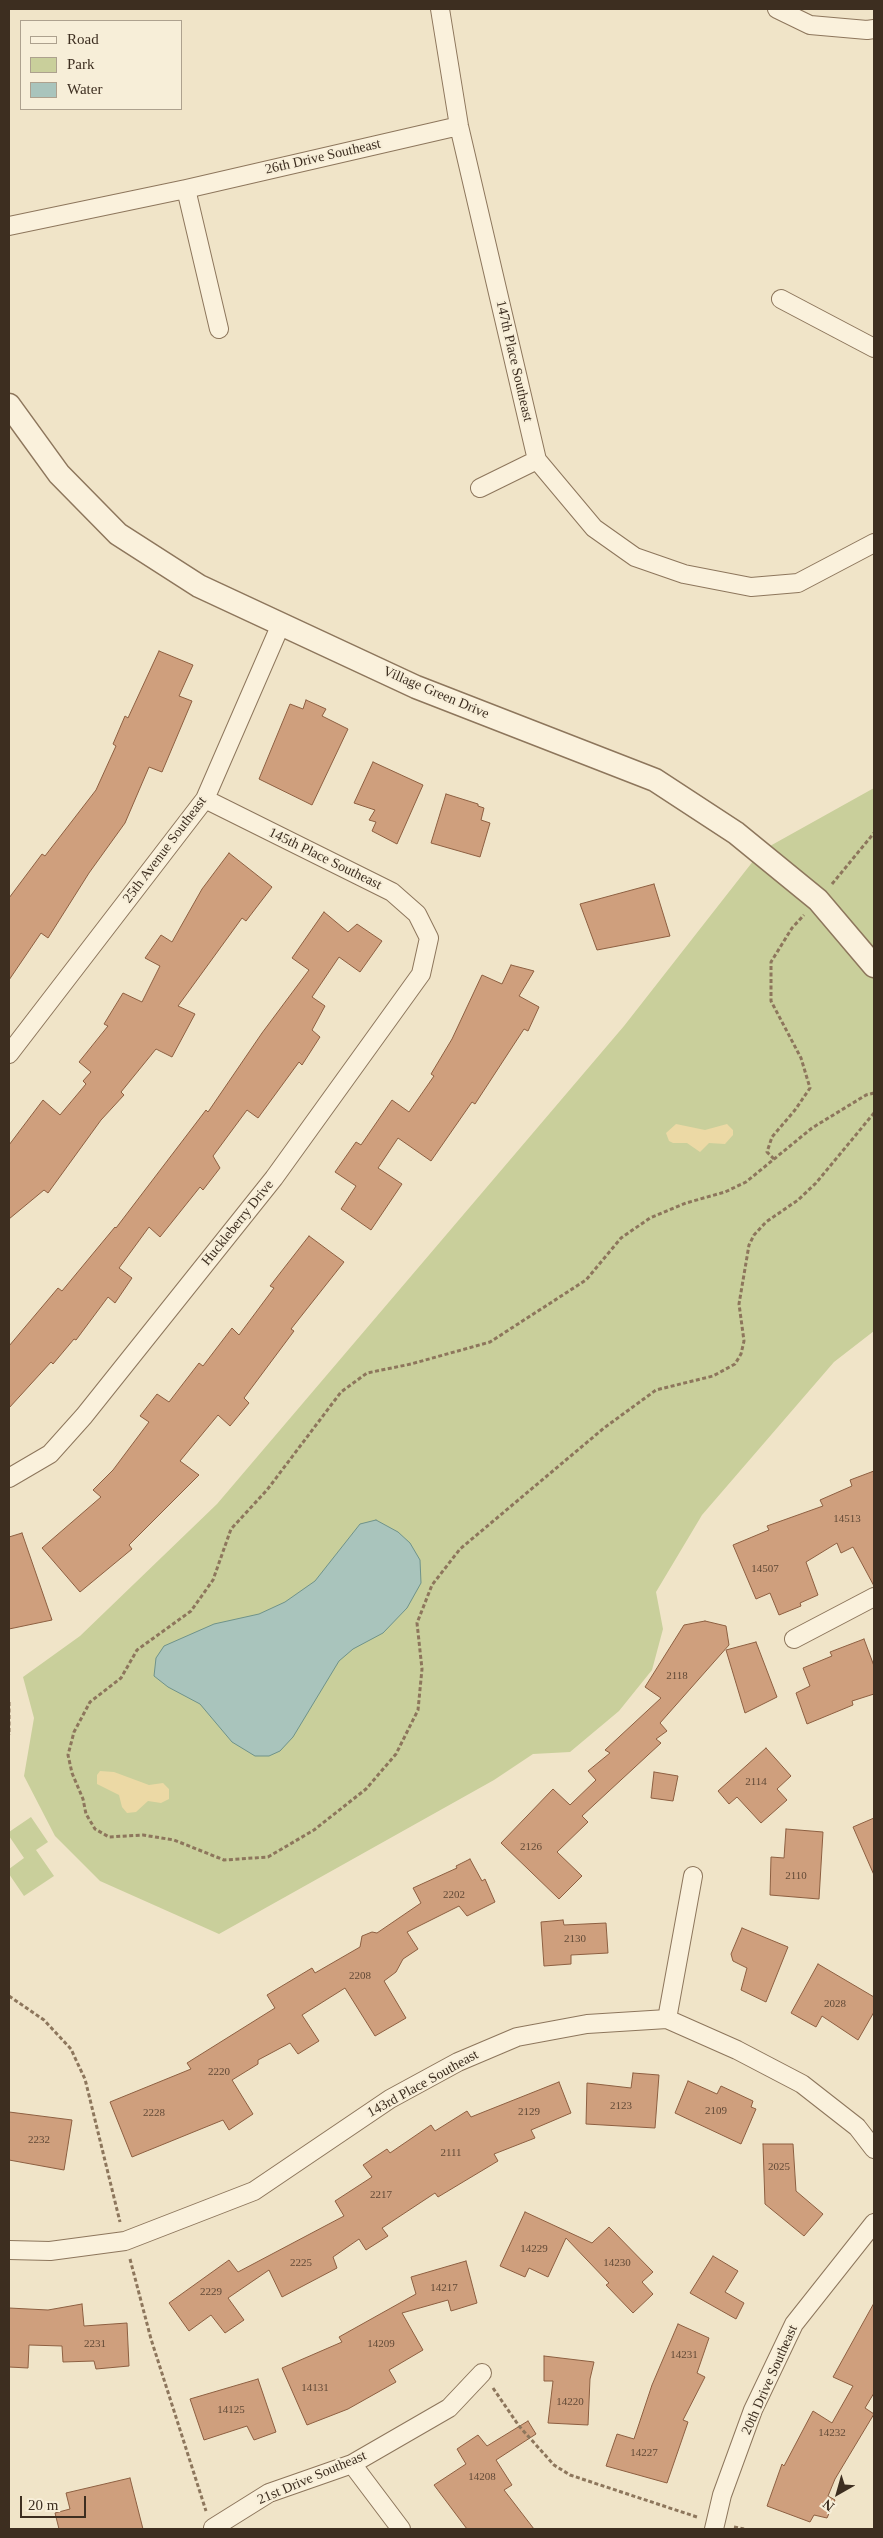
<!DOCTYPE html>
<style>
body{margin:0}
#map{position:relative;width:883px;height:2538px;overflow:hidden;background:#f0e4c8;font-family:Georgia,serif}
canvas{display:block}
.frame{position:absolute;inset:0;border:10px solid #3d2e20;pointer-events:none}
.legend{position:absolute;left:20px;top:20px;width:162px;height:90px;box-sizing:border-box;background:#f7eed8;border:1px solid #ada18e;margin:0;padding:6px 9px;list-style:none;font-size:15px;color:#3d2e20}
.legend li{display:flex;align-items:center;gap:10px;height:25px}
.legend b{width:25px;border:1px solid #ada18e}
.north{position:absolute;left:813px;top:2468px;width:50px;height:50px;-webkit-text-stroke:4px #f7eed8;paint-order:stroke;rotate:218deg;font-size:14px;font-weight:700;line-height:20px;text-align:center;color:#3d2e20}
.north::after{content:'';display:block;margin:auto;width:18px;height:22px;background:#3d2e20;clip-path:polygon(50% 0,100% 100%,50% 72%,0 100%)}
.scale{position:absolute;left:20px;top:2496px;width:66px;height:22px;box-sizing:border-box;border:2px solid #3d2e20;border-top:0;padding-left:6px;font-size:15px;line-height:18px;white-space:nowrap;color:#3d2e20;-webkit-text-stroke:4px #f7eed8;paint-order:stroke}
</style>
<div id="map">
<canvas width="883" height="2538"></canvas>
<div class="frame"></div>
<ul class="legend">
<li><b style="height:6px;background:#faf1dc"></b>Road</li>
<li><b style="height:14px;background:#c9cf9b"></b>Park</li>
<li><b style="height:14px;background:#a9c4bc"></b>Water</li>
</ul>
<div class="north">N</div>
<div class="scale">20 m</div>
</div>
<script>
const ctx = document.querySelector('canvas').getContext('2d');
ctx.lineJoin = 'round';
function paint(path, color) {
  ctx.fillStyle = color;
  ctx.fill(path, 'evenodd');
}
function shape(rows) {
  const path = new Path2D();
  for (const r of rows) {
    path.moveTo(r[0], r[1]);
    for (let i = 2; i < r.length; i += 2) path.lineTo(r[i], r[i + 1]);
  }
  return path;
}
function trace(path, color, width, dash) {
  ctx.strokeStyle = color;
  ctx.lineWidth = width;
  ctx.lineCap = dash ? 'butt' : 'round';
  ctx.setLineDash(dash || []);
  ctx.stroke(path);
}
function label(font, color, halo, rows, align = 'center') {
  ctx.font = font + ' Georgia,serif';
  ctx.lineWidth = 4;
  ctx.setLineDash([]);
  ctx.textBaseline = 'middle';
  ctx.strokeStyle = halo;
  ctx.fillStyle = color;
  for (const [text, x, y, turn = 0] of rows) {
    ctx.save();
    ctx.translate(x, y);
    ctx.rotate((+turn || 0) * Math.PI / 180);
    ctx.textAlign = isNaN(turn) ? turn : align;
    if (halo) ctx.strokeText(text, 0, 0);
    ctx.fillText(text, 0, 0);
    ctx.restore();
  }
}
paint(shape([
 [874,788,874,1331,834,1362,702,1515,656,1592,663,1629,652,1670,619,1711,570,1752,533,1754,494,1780,219,1934,100,1881,55,1836,24,1776,34,1718,23,1677,80,1636,217,1504,624,1026,761,851],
 [31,1817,48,1842,36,1850,54,1876,24,1896,9,1874,9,1869,24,1858,9,1836,9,1832]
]), '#c9cf9b');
paint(shape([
 [676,1124,705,1130,727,1124,733,1130,733,1135,725,1144,709,1143,700,1152,687,1143,673,1143,669,1141,666,1133],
 [100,1771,114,1772,149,1785,163,1783,169,1789,169,1799,161,1803,148,1801,136,1812,127,1813,122,1807,119,1795,97,1784,97,1775]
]), '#ecd9a5');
const water = shape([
 [376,1520,398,1532,410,1543,420,1560,421,1583,407,1608,383,1633,353,1649,339,1661,293,1737,280,1751,269,1756,255,1756,232,1742,200,1704,168,1687,154,1676,156,1658,164,1646,214,1624,259,1614,285,1602,315,1581,360,1524,376,1520]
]);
paint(water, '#a9c4bc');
trace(water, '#6f938a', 1);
const building = shape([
 [159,651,193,665,179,696,192,701,162,772,149,767,125,823,89,873,48,938,41,933,9,980,9,898,42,854,45,856,96,790,116,746,113,744,125,716,128,718,159,651],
 [306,700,326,709,322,716,348,729,312,805,259,779,290,704,303,709,306,700],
 [373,762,423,785,397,844,372,831,376,822,369,820,375,810,354,803,373,762],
 [446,794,478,804,478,806,484,808,481,820,490,823,480,857,431,843,446,794],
 [229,853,272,887,246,921,242,918,178,1006,195,1014,172,1057,156,1049,121,1092,124,1095,101,1120,48,1193,44,1190,9,1219,9,1145,43,1100,60,1115,86,1084,83,1081,91,1072,79,1062,108,1026,104,1024,123,993,142,1002,160,966,145,958,161,935,172,942,202,889,229,853],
 [654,884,670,936,597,950,580,904,654,884],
 [324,912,348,932,357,924,382,941,360,972,339,957,312,997,325,1006,312,1030,320,1037,302,1065,299,1062,258,1118,247,1110,213,1156,220,1168,203,1190,200,1187,160,1237,149,1227,119,1268,132,1278,115,1303,108,1297,76,1340,74,1339,53,1364,51,1362,9,1408,9,1346,58,1288,62,1291,115,1227,116,1228,206,1110,208,1112,262,1033,309,970,292,958,324,912],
 [511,965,534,971,519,996,539,1007,528,1031,524,1029,475,1104,472,1102,431,1161,398,1138,378,1168,402,1184,371,1230,341,1209,356,1186,335,1172,356,1142,361,1145,392,1100,409,1112,434,1076,431,1074,452,1039,482,975,502,984,511,965],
 [309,1236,344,1262,291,1329,294,1331,244,1398,249,1403,230,1426,218,1415,180,1461,199,1475,129,1545,132,1549,80,1592,42,1548,101,1497,93,1490,113,1470,149,1422,140,1416,157,1394,169,1402,199,1363,203,1366,232,1328,239,1335,274,1288,270,1286,309,1236],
 [874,1471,874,1586,853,1547,841,1553,837,1543,806,1562,818,1595,800,1603,801,1606,779,1615,770,1593,756,1599,733,1545,769,1530,767,1526,823,1506,820,1500,852,1486,850,1480,874,1471],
 [22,1533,52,1620,9,1629,9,1537,22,1533],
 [705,1621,726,1626,729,1645,660,1723,667,1731,656,1739,661,1743,582,1816,588,1822,557,1852,582,1876,559,1899,501,1843,553,1789,570,1805,596,1780,588,1771,610,1753,605,1750,661,1698,645,1687,684,1625,705,1621],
 [864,1639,874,1666,874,1694,852,1701,853,1705,807,1724,796,1693,810,1686,803,1668,832,1656,830,1652,864,1639],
 [756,1642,777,1697,745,1713,726,1650,756,1642],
 [766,1748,791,1776,777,1789,787,1800,761,1823,737,1797,729,1804,718,1791,766,1748],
 [654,1772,678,1776,673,1801,651,1798,654,1772],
 [874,1818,874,1875,853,1827,874,1818],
 [786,1829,823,1832,819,1899,770,1895,771,1857,784,1858,786,1829],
 [470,1859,482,1881,485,1879,495,1902,467,1916,459,1906,407,1932,418,1949,403,1959,396,1972,384,1981,406,2018,375,2036,345,1988,302,2015,319,2041,298,2054,290,2043,258,2060,258,2064,232,2080,253,2114,229,2130,223,2120,132,2157,110,2102,191,2069,187,2063,275,2008,267,1995,312,1968,315,1973,360,1947,362,1936,372,1932,377,1933,421,1903,413,1888,457,1868,456,1866,470,1859],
 [563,1920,564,1925,606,1923,608,1953,571,1955,571,1964,544,1966,541,1922,563,1920],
 [742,1928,788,1947,766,2002,741,1990,747,1968,733,1961,731,1954,742,1928],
 [818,1964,874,1997,874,2012,858,2040,822,2016,816,2027,791,2013,818,1964],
 [633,2073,659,2075,655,2128,586,2124,587,2083,631,2088,633,2073],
 [688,2081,717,2094,721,2086,753,2101,751,2107,756,2109,741,2144,675,2113,688,2081],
 [559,2082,571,2113,531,2130,535,2138,494,2154,498,2161,438,2197,435,2193,382,2228,388,2236,366,2250,359,2239,333,2257,337,2268,282,2297,269,2270,228,2298,244,2320,225,2333,211,2315,189,2331,169,2303,229,2260,238,2272,344,2216,335,2201,372,2177,363,2165,387,2149,390,2153,431,2125,435,2131,467,2111,471,2117,559,2082],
 [9,2112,72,2120,64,2170,9,2160,9,2112],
 [763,2144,793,2144,796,2191,823,2214,804,2236,765,2204,763,2144],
 [525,2212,592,2243,609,2227,653,2272,642,2282,653,2294,633,2313,606,2285,609,2283,566,2238,548,2277,529,2268,525,2277,500,2266,525,2212],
 [713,2256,738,2271,725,2292,744,2303,736,2319,690,2293,713,2256],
 [466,2261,477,2303,451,2311,448,2300,402,2313,423,2350,389,2370,396,2382,348,2409,307,2425,282,2368,342,2342,339,2337,416,2294,411,2277,466,2261],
 [874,2303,874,2393,865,2408,874,2414,835,2479,828,2496,835,2500,827,2518,814,2515,810,2522,767,2506,782,2464,784,2466,813,2411,832,2423,853,2386,833,2377,874,2303],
 [82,2304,84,2326,127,2323,129,2366,96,2369,94,2361,63,2362,62,2346,29,2345,28,2368,9,2367,9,2308,48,2310,82,2304],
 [678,2324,709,2338,697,2373,705,2377,683,2420,688,2422,667,2483,606,2466,617,2434,634,2439,652,2385,678,2324],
 [544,2356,594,2362,590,2379,588,2425,548,2423,553,2381,544,2381,544,2356],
 [258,2379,276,2432,254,2440,247,2426,204,2440,190,2399,258,2379],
 [528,2421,536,2434,496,2460,512,2485,504,2490,534,2529,467,2529,434,2485,466,2464,457,2449,478,2435,487,2446,528,2421],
 [130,2478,143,2529,59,2529,55,2513,70,2509,66,2493,130,2478]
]);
paint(building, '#cf9f7d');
trace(building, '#8d5f41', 1);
const minor = shape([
 [440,9,459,126,537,460,594,528,635,557,684,574,751,587,798,583,874,543],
 [777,9,810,25,867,30,874,29],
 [186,189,219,329],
 [9,226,186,189,459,126],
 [781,299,874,348],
 [480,488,537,460],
 [9,1054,205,799,281,624],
 [9,1478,50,1454,84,1416,274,1178,421,974,429,938,417,914,392,892,205,799],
 [794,1639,874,1597],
 [667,2019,693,1876],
 [9,2250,50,2251,125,2241,254,2191,390,2099,458,2062,517,2037,587,2024,667,2019,737,2050,802,2084,857,2127,874,2149],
 [352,2464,401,2529],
 [213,2528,269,2493,352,2464,449,2408,482,2373],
 [714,2529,722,2495,753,2410,794,2324,874,2223]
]);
const tertiary = shape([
 [9,405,59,474,118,534,199,586,416,687,655,780,736,833,818,900,874,966]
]);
trace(minor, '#8d765c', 20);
trace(tertiary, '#8d765c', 25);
trace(shape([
 [832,884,874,833],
 [874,1093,866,1095,812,1128,746,1182,725,1192,686,1203,650,1218,621,1238,586,1280,490,1342,411,1364,367,1373,341,1392,267,1490,231,1529,213,1580,191,1611,137,1650,121,1678,90,1702,74,1732,68,1755,72,1773,83,1799,86,1814,95,1829,109,1837,143,1835,174,1840,224,1860,268,1857,314,1830,366,1789,396,1754,418,1710,422,1669,417,1623,432,1585,460,1549,604,1428,656,1390,713,1376,735,1364,741,1354,744,1341,739,1304,749,1245,754,1235,766,1222,798,1200,816,1183,874,1113],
 [774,1159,767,1152,772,1137,795,1110,810,1088,801,1058,771,1001,771,962,792,928,804,915],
 [9,1702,9,1735],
 [9,1996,44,2020,71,2049,76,2060,85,2079,120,2222],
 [130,2259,151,2339,206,2511],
 [493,2388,519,2426,554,2465,570,2475,697,2517],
 [734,2527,744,2529]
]), '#8d765c', 3, [4, 2.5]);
trace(minor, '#faf1dc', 18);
trace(tertiary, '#faf1dc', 22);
label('11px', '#624a37', null, [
 ["14513",847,1519],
 ["14507",765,1569],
 ["2118",677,1676],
 ["2114",756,1782],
 ["2126",531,1847],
 ["2110",796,1876],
 ["2202",454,1895],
 ["2130",575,1939],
 ["2208",360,1976],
 ["2028",835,2004],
 ["2220",219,2072],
 ["2123",621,2106],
 ["2109",716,2111],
 ["2129",529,2112],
 ["2228",154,2113],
 ["2232",39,2140],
 ["2111",451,2153],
 ["2025",779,2167],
 ["2217",381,2195],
 ["14229",534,2249],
 ["2225",301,2263],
 ["14230",617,2263],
 ["14217",444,2288],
 ["2229",211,2292],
 ["2231",95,2344],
 ["14209",381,2344],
 ["14231",684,2355],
 ["14131",315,2388],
 ["14220",570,2402],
 ["14125",231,2410],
 ["14232",832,2433],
 ["14227",644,2453],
 ["14208",482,2477]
]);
label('14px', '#3d2e20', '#f7eed8', [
 ["26th Drive Southeast",323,157,-13],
 ["147th Place Southeast",514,361,77],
 ["Village Green Drive",436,693,23],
 ["25th Avenue Southeast",165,850,-53],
 ["145th Place Southeast",325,859,26],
 ["Huckleberry Drive",238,1223,-51],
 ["143rd Place Southeast",423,2084,-29],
 ["20th Drive Southeast",770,2380,-66],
 ["21st Drive Southeast",312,2478,-23]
]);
</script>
